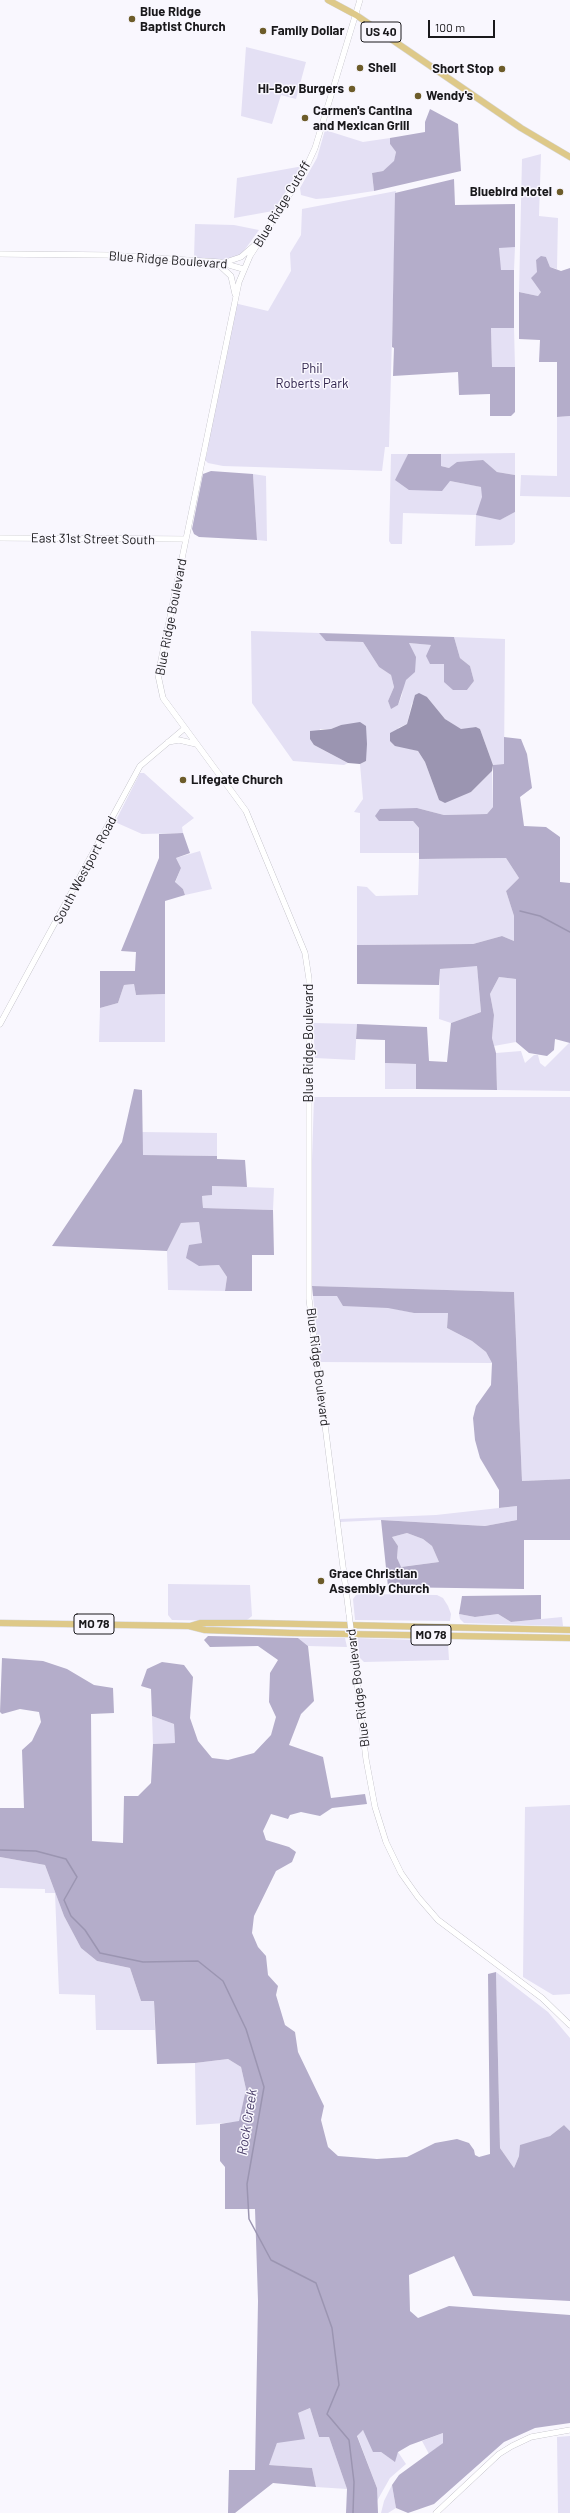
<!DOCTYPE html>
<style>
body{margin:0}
#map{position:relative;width:570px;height:2513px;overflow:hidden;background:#f9f7fe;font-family:Barlow,sans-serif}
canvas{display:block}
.scale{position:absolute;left:428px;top:20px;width:67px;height:18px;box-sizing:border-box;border:2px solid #1a191c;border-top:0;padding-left:5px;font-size:12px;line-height:14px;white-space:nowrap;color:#1a191c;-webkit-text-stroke:3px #f9f7fe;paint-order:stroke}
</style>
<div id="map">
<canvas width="570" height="2513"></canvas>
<div class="scale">100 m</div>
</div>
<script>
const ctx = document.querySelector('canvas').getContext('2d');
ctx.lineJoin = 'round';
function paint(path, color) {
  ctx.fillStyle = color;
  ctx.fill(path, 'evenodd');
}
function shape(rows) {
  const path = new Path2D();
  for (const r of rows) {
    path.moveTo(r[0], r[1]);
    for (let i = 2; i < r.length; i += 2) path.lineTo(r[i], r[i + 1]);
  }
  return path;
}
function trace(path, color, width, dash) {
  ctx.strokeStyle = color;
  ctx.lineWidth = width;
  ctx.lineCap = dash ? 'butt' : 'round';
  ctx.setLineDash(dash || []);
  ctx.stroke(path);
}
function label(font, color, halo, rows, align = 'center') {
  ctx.font = font + ' Barlow,sans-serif';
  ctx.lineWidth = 3;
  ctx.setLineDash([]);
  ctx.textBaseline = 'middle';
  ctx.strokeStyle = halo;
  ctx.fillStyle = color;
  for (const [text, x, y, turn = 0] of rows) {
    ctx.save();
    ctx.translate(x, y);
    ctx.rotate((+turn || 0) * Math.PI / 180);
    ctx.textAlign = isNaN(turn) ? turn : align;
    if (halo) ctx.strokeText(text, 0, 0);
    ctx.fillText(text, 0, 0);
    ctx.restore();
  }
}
paint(shape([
 [246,47,306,62,296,99,281,95,272,124,241,116],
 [325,130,363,142,390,138,390,144,396,152,394,162,383,171,372,173,374,191,328,198,316,199,301,195,300,188,317,158],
 [541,154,539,216,558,218,557,269,550,267,546,257,536,260,541,292,538,296,519,292,522,159],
 [303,166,273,211,234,218,237,178],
 [396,191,389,447,385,447,382,471,223,466,208,463,205,460,208,449,204,449,234,303,268,311,291,271,290,253,301,235,302,209],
 [195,224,234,225,259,230,241,255,230,260,194,258],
 [499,247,515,247,514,270,500,270],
 [491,328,514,328,515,367,492,367],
 [570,416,570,497,520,496,521,475,557,476,557,417],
 [515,453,515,475,497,472,482,460,449,468,441,466,441,454],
 [391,454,408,454,396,480,450,481,482,487,482,497,499,520,515,512,515,542,512,545,475,546,476,515,403,513,402,544,391,544,389,541],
 [253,474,266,476,267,541,257,540],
 [251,631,319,633,327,641,363,642,379,667,391,675,394,687,388,701,391,708,398,705,402,695,409,643,432,645,444,664,467,690,474,681,470,666,460,658,454,637,505,639,504,764,493,765,480,729,476,727,461,730,445,719,427,697,412,703,407,724,398,728,407,748,418,751,425,762,439,800,471,792,492,771,493,807,487,814,444,815,417,808,379,821,413,821,419,828,419,853,360,853,360,813,354,812,363,799,360,764,366,761,366,726,341,725,331,729,320,729,314,745,348,763,344,765,293,761,252,703],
 [140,773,144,773,194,818,182,827,183,833,142,834,115,822],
 [200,851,212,889,185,895,183,889,175,883,181,868,176,858],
 [506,858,519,878,506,891,514,916,514,941,502,936,473,944,357,945,357,886,367,887,376,896,418,895,419,859],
 [477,965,481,1012,451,1023,439,1019,440,969],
 [499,977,516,979,516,1042,494,1046,492,1038,494,1015,490,994],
 [134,984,136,995,165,994,165,1042,99,1042,100,1008,118,1003,124,985],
 [313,1023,357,1024,355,1060,315,1058],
 [570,1042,570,1091,497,1090,496,1053,521,1051,525,1063,534,1055,538,1055,540,1063,545,1067],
 [385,1063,416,1064,416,1089,385,1089],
 [314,1097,570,1097,570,1479,522,1481,514,1292,308,1286],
 [141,1132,217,1133,217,1156,143,1155],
 [212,1186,274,1188,273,1210,203,1208,202,1196,212,1195],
 [199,1222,202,1243,199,1266,219,1265,227,1277,225,1291,168,1290,167,1251,181,1223],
 [313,1296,337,1296,414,1313,448,1313,447,1328,472,1341,486,1352,492,1363,320,1362],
 [517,1506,517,1520,485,1526,381,1520,340,1522,340,1519,436,1515],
 [407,1533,423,1539,432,1546,439,1562,400,1567,397,1558,398,1546,392,1537],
 [168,1584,250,1585,252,1616,247,1620,240,1621,172,1620,168,1615],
 [362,1594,437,1595,443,1598,448,1606,451,1614,450,1621,355,1620,353,1599,356,1595],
 [459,1614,475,1617,498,1614,511,1622,562,1617,563,1626,464,1623,460,1619],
 [298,1638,345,1638,347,1647,308,1646],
 [357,1638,444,1641,448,1644,449,1660,364,1662,360,1658],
 [152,1716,174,1724,175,1743,153,1744],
 [570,1805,570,1994,553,1995,523,1977,525,1807],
 [0,1857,45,1865,64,1916,81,1948,97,1961,130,1968,141,2001,154,2001,155,2030,96,2030,95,1995,59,1994,55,1893,45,1893,45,1889,0,1888],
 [496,1972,548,2012,570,2038,570,2131,564,2125,550,2136,536,2141,519,2156,514,2168,500,2148],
 [228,2059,241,2067,246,2089,239,2122,196,2125,195,2063],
 [310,2408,319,2437,329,2437,347,2489,316,2487,312,2468,268,2465,277,2443,298,2413],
 [363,2430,381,2452,394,2461,398,2452,406,2464,390,2478,377,2501,377,2488,357,2435],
 [443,2433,443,2443,429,2454,422,2441],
 [570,2436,570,2513,558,2513,557,2437],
 [392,2485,396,2508,388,2513,381,2513,384,2501]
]), '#e4e0f4');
paint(shape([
 [430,109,458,124,461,171,374,191,372,173,383,171,394,161,396,152,390,144,390,138,425,132,425,122],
 [454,179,455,205,515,204,515,247,499,248,501,270,514,270,514,328,491,328,492,367,515,367,515,412,511,416,490,416,490,394,459,395,458,372,393,376,394,348,392,347,395,193],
 [541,256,546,257,550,267,561,271,570,268,570,416,557,417,557,362,539,362,540,340,519,339,519,292,538,296,541,292,531,278,537,272,536,260],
 [408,454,441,454,441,466,449,468,457,462,483,460,497,472,515,475,515,512,500,520,476,515,482,497,481,487,450,481,442,491,409,490,395,480],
 [211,471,253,474,257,540,199,537,194,534,192,529,203,474],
 [319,633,454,637,460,658,470,666,474,681,467,690,453,690,444,682,444,664,430,664,426,656,431,645,409,643,416,657,415,672,406,680,398,705,391,709,388,701,394,687,391,675,379,667,363,642,326,641],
 [504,737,521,739,527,754,532,788,520,797,524,826,546,827,560,837,560,882,570,883,570,1043,555,1039,554,1050,547,1056,529,1053,516,1042,516,979,499,977,490,994,494,1015,492,1038,496,1053,497,1090,416,1089,416,1064,385,1063,385,1040,356,1039,357,1024,427,1027,429,1061,447,1062,451,1023,481,1012,477,966,440,969,439,985,357,984,357,945,473,944,502,936,514,941,514,916,506,891,519,878,506,858,419,859,419,828,413,821,379,821,375,816,380,809,417,808,444,815,487,814,493,807,493,765,504,764],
 [183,833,190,853,176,858,181,868,175,882,183,889,185,895,165,901,165,994,136,995,134,984,124,985,118,1003,100,1008,100,971,135,971,136,952,121,951,159,858,159,834],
 [134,1089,142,1090,143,1155,217,1156,217,1159,245,1160,247,1187,212,1186,212,1195,202,1196,203,1208,273,1210,274,1255,252,1255,252,1291,225,1291,227,1277,219,1265,199,1266,186,1258,189,1245,202,1243,199,1222,181,1223,167,1251,52,1246,122,1142],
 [312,1286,514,1292,522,1481,570,1479,570,1540,524,1540,524,1589,388,1587,381,1520,485,1526,517,1520,517,1506,499,1508,499,1490,480,1458,475,1440,473,1418,476,1406,491,1385,492,1363,486,1352,472,1341,447,1328,448,1313,414,1313,388,1308,343,1306,337,1296,313,1296],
 [407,1533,423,1539,432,1546,439,1562,401,1567,397,1558,398,1546,392,1537],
 [541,1595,541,1619,511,1622,498,1614,475,1617,459,1614,462,1596],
 [208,1636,298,1638,308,1646,314,1701,301,1714,289,1745,323,1757,331,1798,365,1794,367,1804,332,1808,320,1816,301,1812,290,1815,288,1819,271,1814,263,1831,266,1840,289,1847,296,1852,292,1862,276,1871,254,1916,252,1933,258,1947,266,1956,268,1975,278,1986,276,1995,285,2025,295,2032,298,2052,324,2106,321,2120,328,2147,338,2156,377,2159,407,2157,435,2143,457,2139,469,2143,474,2150,475,2155,479,2157,490,2154,488,1974,496,1972,500,2148,514,2168,519,2156,520,2145,550,2136,564,2125,570,2131,570,2301,473,2296,454,2256,409,2275,410,2311,418,2318,449,2306,570,2315,570,2423,535,2428,504,2442,434,2504,408,2513,396,2508,392,2485,399,2475,443,2443,443,2433,410,2445,398,2452,395,2462,381,2452,373,2452,363,2430,357,2436,377,2488,378,2513,346,2513,347,2489,329,2437,319,2437,310,2408,298,2413,305,2439,277,2443,269,2465,312,2468,316,2487,273,2483,235,2513,228,2513,229,2470,255,2470,258,2301,255,2209,225,2209,225,2167,220,2161,220,2124,239,2121,246,2089,241,2067,228,2059,195,2063,157,2064,154,2001,141,2001,130,1968,97,1961,81,1948,64,1916,45,1865,0,1857,0,1808,24,1808,22,1750,32,1741,41,1722,39,1712,20,1709,2,1714,0,1712,2,1658,43,1661,67,1669,94,1685,113,1688,114,1713,91,1714,92,1841,123,1843,124,1796,138,1796,151,1783,153,1744,175,1743,174,1724,152,1716,151,1689,141,1686,147,1669,162,1662,184,1665,193,1677,190,1718,198,1741,212,1758,228,1760,254,1753,271,1735,276,1717,269,1702,270,1673,278,1660,258,1646,210,1647,204,1640]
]), '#b4adca');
paint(shape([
 [419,693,427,697,445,719,461,729,476,727,480,729,493,765,492,771,471,792,445,803,439,800,425,762,418,751,395,746,390,741,390,733,407,724,415,695],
 [360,722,366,726,367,744,366,761,360,764,348,763,314,745,310,739,310,731,331,729,341,725]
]), '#9b95b1');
trace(shape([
 [520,911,540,916,570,932],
 [0,1850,36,1851,66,1859,77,1877,64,1900,71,1916,85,1930,100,1953,143,1962,198,1961,223,1981,246,2029,264,2087,247,2184,249,2219,271,2260,316,2283,332,2328,339,2385,327,2414,349,2440,354,2482,353,2513]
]), '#9b95b1', 1.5);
const secondary = shape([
 [0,254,107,255,219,262,243,269],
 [226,262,241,257,257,243],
 [217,263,231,276,235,294],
 [0,538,186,539],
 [168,742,179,740,196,744],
 [0,1024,140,766,185,728],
 [349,1614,309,1299,309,979,305,953,246,811,163,698,158,675,239,282,250,256,304,172,315,148,360,0],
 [353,1646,366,1759,375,1807,386,1842,401,1873,418,1897,438,1920,542,1998,570,2025],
 [436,2513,499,2454,512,2446,531,2437,570,2430]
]);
const primary = shape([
 [328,0,356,15,521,128,570,157],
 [0,1623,189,1626,205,1630,291,1633,570,1638],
 [190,1626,200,1623,254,1623,570,1630]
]);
trace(secondary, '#b4b3bb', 6);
trace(primary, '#d6d6d6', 7);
trace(secondary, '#fff', 5.5);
trace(primary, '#dec989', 6);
const secondaryBridge = shape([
 [349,1614,353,1646]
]);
trace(secondaryBridge, '#b4b3bb', 6, []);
trace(secondaryBridge, '#fff', 5.5);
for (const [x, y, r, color] of [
 [132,19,4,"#6d5c2a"],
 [263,31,4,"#6d5c2a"],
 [360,68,4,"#6d5c2a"],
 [502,69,4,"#6d5c2a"],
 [352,89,4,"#6d5c2a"],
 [418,96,4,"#6d5c2a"],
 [305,118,4,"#6d5c2a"],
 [560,192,4,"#6d5c2a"],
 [183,780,4,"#6d5c2a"],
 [321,1581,4,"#6d5c2a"]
]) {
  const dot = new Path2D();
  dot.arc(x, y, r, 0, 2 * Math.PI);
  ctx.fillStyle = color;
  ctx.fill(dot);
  trace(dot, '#f9f7fe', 1.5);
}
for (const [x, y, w] of [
 [381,32,40],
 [94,1624,40],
 [431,1635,40]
]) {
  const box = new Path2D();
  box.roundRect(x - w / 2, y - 10, w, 20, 3);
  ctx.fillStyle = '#f9f7fe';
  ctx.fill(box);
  trace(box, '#1a191c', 1);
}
label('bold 12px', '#1a191c', null, [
 ["US 40",381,32],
 ["MO 78",94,1624],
 ["MO 78",431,1635]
]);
label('bold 13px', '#1a191c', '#f9f7fe', [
 ["Blue Ridge",140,12],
 ["Baptist Church",140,27],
 ["Family Dollar",271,31],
 ["Shell",368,68],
 ["Short Stop",494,69,"right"],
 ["Hi-Boy Burgers",344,89,"right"],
 ["Wendy's",426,96],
 ["Carmen's Cantina",313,111],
 ["and Mexican Grill",313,126],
 ["Bluebird Motel",552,192,"right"],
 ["Lifegate Church",191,780],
 ["Grace Christian",329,1574],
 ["Assembly Church",329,1589]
], 'left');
label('13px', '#1a191c', '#f9f7fe', [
 ["Blue Ridge Cutoff",282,204,-59],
 ["Blue Ridge Boulevard",168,260,4],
 ["East 31st Street South",93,539,1],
 ["Blue Ridge Boulevard",171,617,-79],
 ["South Westport Road",85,870,-62],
 ["Blue Ridge Boulevard",309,1043,-90],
 ["Blue Ridge Boulevard",318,1367,83],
 ["Blue Ridge Boulevard",358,1688,-97]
]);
label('13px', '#30244c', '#f9f7fe', [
 ["Phil",312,369],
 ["Roberts Park",312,384]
]);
label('italic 14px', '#4b406a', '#f9f7fe', [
 ["Rock Creek",247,2122,-81]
]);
</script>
